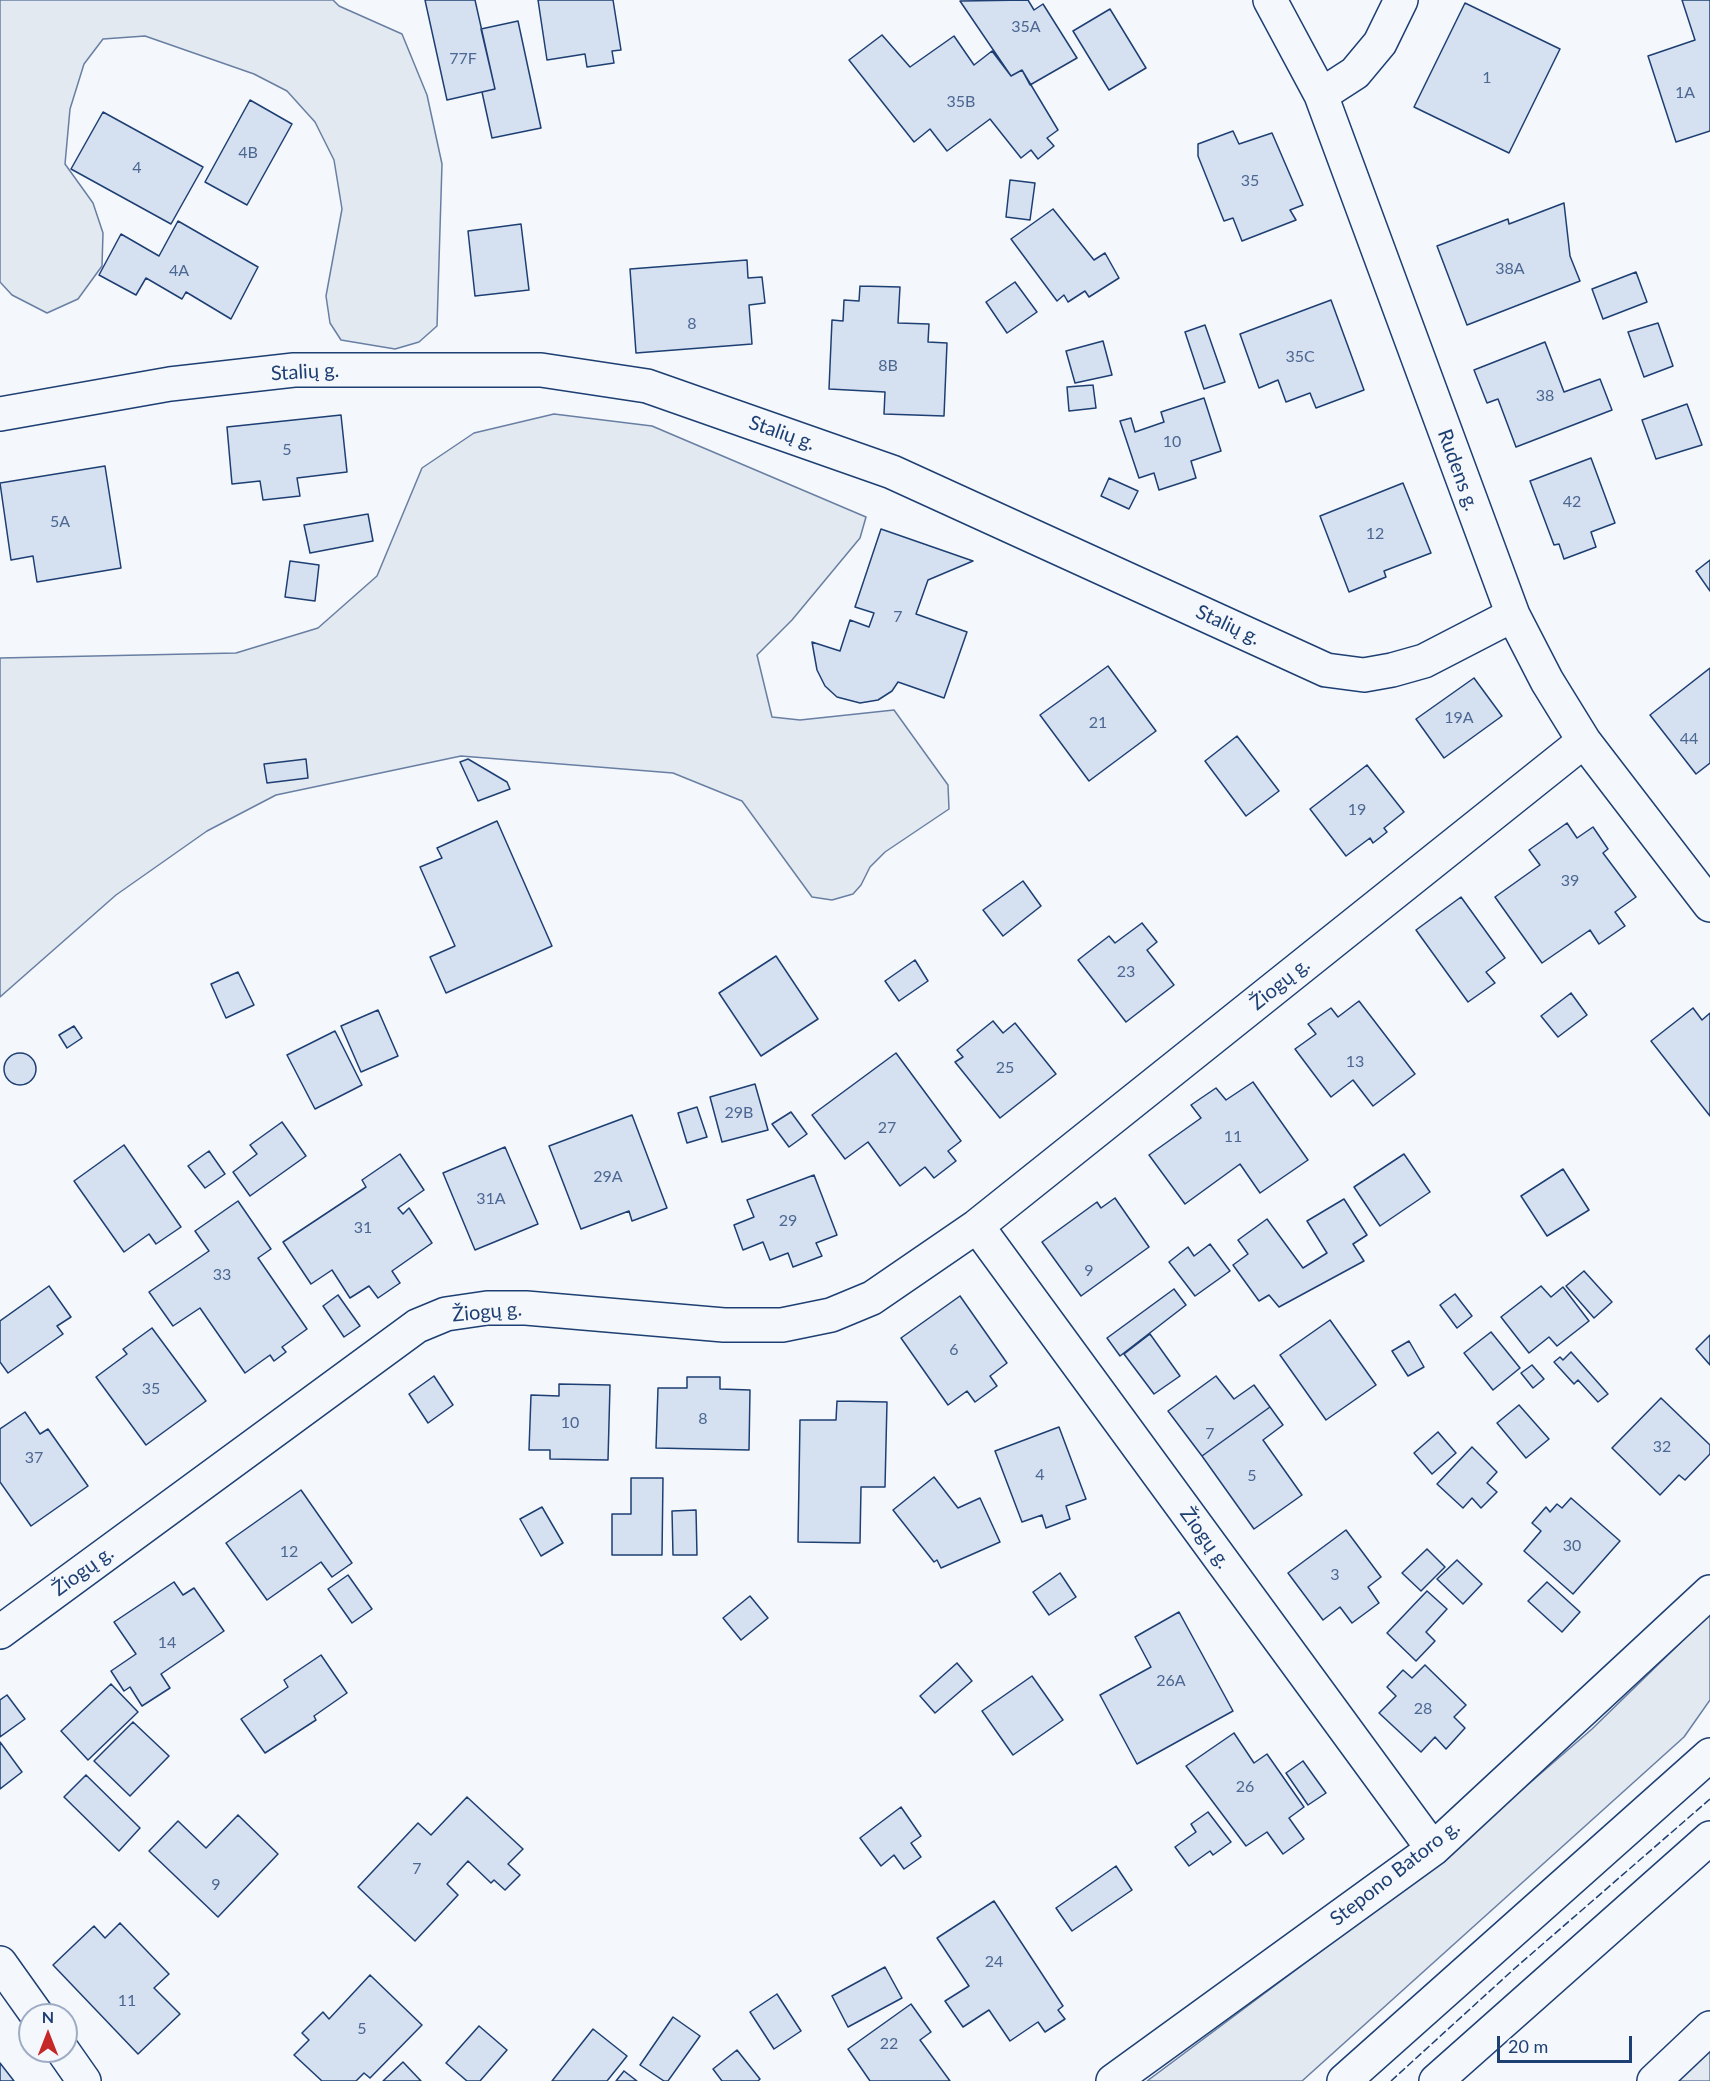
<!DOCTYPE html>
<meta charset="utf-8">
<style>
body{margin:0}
#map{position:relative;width:1710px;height:2081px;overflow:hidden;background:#f4f7fb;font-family:Lato,sans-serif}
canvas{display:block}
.north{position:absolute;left:18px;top:2003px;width:60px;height:60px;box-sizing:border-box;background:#f4f7fb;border:2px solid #9eadc5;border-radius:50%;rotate:0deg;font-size:16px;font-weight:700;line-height:24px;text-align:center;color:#1d3f73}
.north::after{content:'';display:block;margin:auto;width:21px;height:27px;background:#c62828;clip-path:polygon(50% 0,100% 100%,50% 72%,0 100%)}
.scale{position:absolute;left:1497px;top:2036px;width:135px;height:27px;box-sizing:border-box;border:3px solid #1d3f73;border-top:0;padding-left:8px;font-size:18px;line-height:21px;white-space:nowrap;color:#1d3f73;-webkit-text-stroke:4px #f4f7fb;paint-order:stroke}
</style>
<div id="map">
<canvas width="1710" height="2081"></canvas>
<div class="north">N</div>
<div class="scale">20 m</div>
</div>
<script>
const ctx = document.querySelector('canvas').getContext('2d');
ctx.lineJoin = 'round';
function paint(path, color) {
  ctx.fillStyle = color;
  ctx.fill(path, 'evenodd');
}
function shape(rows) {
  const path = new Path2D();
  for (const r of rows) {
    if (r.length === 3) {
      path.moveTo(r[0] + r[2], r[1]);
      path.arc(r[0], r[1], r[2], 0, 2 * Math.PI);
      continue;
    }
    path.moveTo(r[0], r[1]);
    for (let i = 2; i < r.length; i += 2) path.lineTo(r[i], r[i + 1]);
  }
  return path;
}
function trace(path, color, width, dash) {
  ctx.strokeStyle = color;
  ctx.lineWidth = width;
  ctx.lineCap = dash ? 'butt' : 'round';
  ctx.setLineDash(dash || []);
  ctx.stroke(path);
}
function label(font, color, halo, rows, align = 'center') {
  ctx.font = font + ' Lato,sans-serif';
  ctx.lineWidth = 4.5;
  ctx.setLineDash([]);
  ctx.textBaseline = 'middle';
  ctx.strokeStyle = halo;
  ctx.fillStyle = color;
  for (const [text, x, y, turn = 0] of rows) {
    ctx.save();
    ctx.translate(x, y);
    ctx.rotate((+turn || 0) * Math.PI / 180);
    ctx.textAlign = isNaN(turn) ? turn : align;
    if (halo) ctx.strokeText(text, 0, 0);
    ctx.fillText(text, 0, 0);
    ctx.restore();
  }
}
const green = shape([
 [0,0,333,0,339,6,402,34,427,95,442,164,437,326,419,342,395,349,341,340,330,323,326,296,342,209,334,160,315,122,287,91,254,74,145,36,103,39,84,64,70,109,65,164,93,203,103,233,102,266,78,299,47,313,12,295,0,282,0,0],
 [554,414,652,426,866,517,860,538,792,620,757,655,772,717,800,720,894,710,948,785,949,809,885,852,870,867,861,885,853,894,832,900,812,897,742,801,673,773,461,756,276,795,207,831,116,895,0,997,0,658,236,653,318,628,377,576,422,468,474,433,554,414],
 [1710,1614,1710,1700,1684,1737,1302,2081,1147,2081,1427,1872,1592,1729,1710,1614],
 [1710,2039,1710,2081,1667,2081,1710,2039]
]);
paint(green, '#e3e9f0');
trace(green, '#687fa3', 1.5);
const building = shape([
 [425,0,475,0,495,89,447,100,425,0],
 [538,0,613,0,621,50,612,51,614,63,587,67,585,54,547,60,538,0],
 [1028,0,1034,10,1043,4,1077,58,1030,85,1022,70,1011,76,960,1,1028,0],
 [1682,0,1710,0,1710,131,1676,142,1648,56,1695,40,1682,0],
 [1465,3,1560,49,1509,153,1414,107,1465,3],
 [1110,9,1146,68,1109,90,1073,31,1110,9],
 [518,21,541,128,492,138,482,92,495,89,481,29,518,21],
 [882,35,910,67,954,36,974,65,992,51,1011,76,1022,70,1058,130,1047,138,1054,146,1038,159,1031,150,1021,158,990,119,947,151,930,129,914,142,849,60,882,35],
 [250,100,292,124,247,205,205,182,250,100],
 [103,112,203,167,171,224,71,169,103,112],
 [1233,131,1239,144,1272,133,1303,205,1290,210,1296,220,1242,241,1233,218,1224,221,1198,156,1198,144,1233,131],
 [1010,180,1035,183,1030,220,1006,217,1010,180],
 [1564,203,1570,256,1580,281,1467,325,1437,246,1508,219,1509,224,1564,203],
 [1053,209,1094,260,1105,253,1119,278,1089,297,1085,291,1068,302,1064,295,1057,301,1011,239,1053,209],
 [178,221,258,267,231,319,186,292,182,299,146,278,136,295,99,275,121,234,159,256,178,221],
 [521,224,529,290,475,296,468,231,521,224],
 [747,260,748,278,762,277,765,303,749,305,752,344,636,353,630,269,747,260],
 [1636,272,1647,302,1603,319,1592,289,1636,272],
 [1015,282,1037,312,1007,333,986,302,1015,282],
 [860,286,900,287,898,323,929,324,928,342,947,343,944,416,884,414,885,392,829,389,832,320,843,321,844,300,859,301,860,286],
 [1331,300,1364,390,1316,408,1310,393,1286,402,1278,380,1259,388,1240,334,1331,300],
 [1658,323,1673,366,1644,377,1628,332,1658,323],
 [1205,325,1225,382,1204,389,1185,332,1205,325],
 [1103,341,1112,375,1075,383,1066,351,1103,341],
 [1545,342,1564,392,1600,379,1612,410,1516,447,1498,399,1487,403,1474,370,1545,342],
 [1093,385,1096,408,1069,411,1067,387,1093,385],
 [1204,398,1221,451,1191,461,1196,478,1159,490,1154,473,1139,478,1120,421,1131,418,1135,432,1164,422,1161,412,1204,398],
 [1687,404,1702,445,1656,459,1642,420,1687,404],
 [341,415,347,472,297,478,300,496,263,500,260,481,232,484,227,427,341,415],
 [1591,458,1615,523,1591,532,1596,547,1564,559,1559,544,1554,545,1530,481,1591,458],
 [105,466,121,568,37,582,33,556,11,560,0,483,105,466],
 [1109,478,1138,491,1129,509,1101,496,1109,478],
 [1403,483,1431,553,1384,571,1386,577,1349,592,1320,516,1403,483],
 [368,514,373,541,310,553,304,525,368,514],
 [881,529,973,561,928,580,916,614,967,632,944,698,898,682,892,691,878,700,860,703,837,697,825,686,817,670,812,642,840,651,850,620,869,627,874,613,855,607,881,529],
 [1710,560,1710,591,1696,571,1710,560],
 [290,561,319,565,315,601,285,597,290,561],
 [1108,666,1156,731,1089,781,1040,715,1108,666],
 [1710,668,1710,763,1696,774,1650,715,1710,668],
 [1474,678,1502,716,1444,758,1416,719,1474,678],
 [1237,736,1279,791,1246,816,1205,761,1237,736],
 [306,759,308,778,267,783,264,764,306,759],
 [468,759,507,782,510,789,478,801,460,762,468,759],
 [1367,765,1404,812,1384,828,1387,832,1373,843,1370,838,1346,856,1310,809,1367,765],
 [497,821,552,946,446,993,430,957,455,946,420,867,442,858,437,848,497,821],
 [1567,823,1577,838,1593,827,1608,849,1603,853,1636,897,1615,912,1625,926,1599,944,1590,930,1542,963,1495,897,1540,865,1529,850,1567,823],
 [1023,881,1041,906,1003,936,983,910,1023,881],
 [1461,897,1505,958,1486,972,1495,983,1468,1002,1416,930,1461,897],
 [1142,923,1157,942,1147,950,1174,985,1126,1022,1078,960,1109,936,1115,943,1142,923],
 [776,956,818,1019,761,1056,719,993,776,956],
 [915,960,928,981,899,1001,885,981,915,960],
 [238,972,254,1005,226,1018,211,984,238,972],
 [1571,993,1587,1015,1558,1037,1541,1016,1571,993],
 [1359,1001,1415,1074,1373,1106,1353,1080,1331,1097,1295,1049,1316,1034,1308,1024,1331,1008,1338,1017,1359,1001],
 [1693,1008,1702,1020,1710,1013,1710,1116,1651,1041,1693,1008],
 [378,1010,398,1056,361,1072,341,1026,378,1010],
 [993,1021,1003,1033,1015,1023,1056,1074,1000,1118,955,1062,963,1057,957,1050,993,1021],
 [74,1026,82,1038,67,1048,59,1035,74,1026],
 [335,1031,362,1085,315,1109,287,1055,335,1031],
 [896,1053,961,1141,948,1151,956,1161,934,1178,925,1167,900,1186,868,1142,845,1159,812,1115,896,1053],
 [20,1069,16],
 [1253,1082,1308,1160,1260,1193,1240,1164,1185,1204,1149,1155,1201,1118,1191,1105,1216,1088,1226,1100,1253,1082],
 [755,1084,768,1130,722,1142,710,1097,755,1084],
 [697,1107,707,1137,687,1143,678,1113,697,1107],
 [791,1112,807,1134,789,1147,772,1124,791,1112],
 [632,1115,667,1208,632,1221,629,1211,581,1229,549,1146,632,1115],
 [282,1122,306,1156,250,1196,233,1172,257,1154,250,1145,282,1122],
 [124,1145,181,1227,156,1244,149,1234,124,1252,74,1181,124,1145],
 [505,1147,538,1224,475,1250,443,1173,505,1147],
 [209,1151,225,1174,205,1188,188,1166,209,1151],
 [400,1154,424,1190,398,1208,403,1214,409,1208,432,1243,392,1271,400,1283,378,1298,369,1286,350,1298,332,1270,311,1284,283,1242,366,1187,362,1180,400,1154],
 [1404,1154,1430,1192,1380,1226,1354,1187,1404,1154],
 [1563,1169,1589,1210,1547,1236,1521,1196,1563,1169],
 [814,1175,837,1235,816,1243,822,1256,793,1267,788,1253,770,1260,763,1242,743,1250,734,1225,754,1217,747,1200,814,1175],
 [1115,1198,1149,1247,1081,1296,1042,1242,1097,1202,1101,1208,1115,1198],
 [1344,1199,1367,1235,1353,1244,1364,1261,1279,1307,1269,1295,1259,1301,1233,1265,1248,1254,1238,1240,1267,1219,1303,1268,1327,1253,1307,1221,1344,1199],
 [238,1201,271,1249,258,1258,307,1329,282,1347,286,1352,274,1361,270,1355,245,1373,200,1308,173,1326,149,1292,209,1251,195,1231,238,1201],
 [1210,1244,1230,1271,1195,1296,1169,1262,1188,1247,1194,1256,1210,1244],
 [1584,1271,1612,1302,1594,1318,1566,1286,1584,1271],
 [49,1286,71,1317,57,1326,63,1334,8,1373,0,1362,0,1321,49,1286],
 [1541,1286,1551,1297,1563,1287,1589,1321,1557,1346,1549,1337,1529,1353,1501,1317,1541,1286],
 [1174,1289,1186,1305,1120,1356,1107,1338,1174,1289],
 [1455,1294,1472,1316,1457,1328,1440,1305,1455,1294],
 [338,1295,360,1326,344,1337,323,1306,338,1295],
 [960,1296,1007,1363,990,1376,997,1386,975,1402,967,1391,948,1405,901,1338,960,1296],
 [1330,1320,1376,1385,1326,1420,1280,1355,1330,1320],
 [152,1328,206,1401,146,1445,96,1377,127,1354,123,1349,152,1328],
 [1491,1332,1520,1368,1493,1390,1464,1353,1491,1332],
 [1150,1334,1180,1376,1154,1394,1124,1354,1150,1334],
 [1710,1335,1710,1365,1696,1349,1710,1335],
 [1409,1341,1424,1367,1408,1376,1392,1351,1409,1341],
 [1571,1352,1608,1394,1598,1402,1578,1380,1574,1384,1554,1362,1560,1357,1563,1360,1571,1352],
 [1532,1365,1544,1379,1533,1388,1521,1373,1532,1365],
 [434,1376,453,1405,428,1423,409,1394,434,1376],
 [1216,1376,1234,1399,1254,1385,1270,1407,1202,1456,1168,1411,1216,1376],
 [687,1377,720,1377,720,1389,750,1390,749,1450,656,1448,658,1388,687,1388,687,1377],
 [559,1384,610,1385,608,1460,550,1459,550,1450,529,1450,531,1395,559,1396,559,1384],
 [1661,1398,1710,1445,1710,1454,1685,1480,1679,1475,1660,1495,1612,1448,1661,1398],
 [837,1401,887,1402,885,1487,861,1487,860,1543,798,1542,800,1420,836,1420,837,1401],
 [1519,1405,1549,1439,1526,1458,1497,1423,1519,1405],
 [1270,1407,1283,1425,1263,1440,1302,1495,1254,1529,1202,1456,1270,1407],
 [25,1412,40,1434,48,1429,88,1486,31,1526,0,1482,0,1429,25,1412],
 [1059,1427,1086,1499,1066,1506,1070,1519,1046,1528,1042,1515,1022,1522,995,1451,1059,1427],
 [1438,1432,1456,1453,1432,1474,1414,1453,1438,1432],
 [1472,1447,1497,1472,1487,1483,1497,1492,1481,1508,1472,1498,1463,1508,1437,1484,1472,1447],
 [934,1477,958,1508,980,1498,1000,1542,941,1568,937,1560,934,1562,893,1510,934,1477],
 [631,1478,663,1478,662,1555,612,1555,612,1514,631,1514,631,1478],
 [301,1490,352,1563,332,1577,321,1562,267,1600,226,1543,301,1490],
 [1571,1498,1620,1541,1573,1594,1524,1551,1541,1531,1532,1523,1546,1507,1550,1512,1557,1504,1562,1508,1571,1498],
 [542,1507,563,1543,541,1556,520,1519,542,1507],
 [696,1510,697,1555,673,1555,672,1511,696,1510],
 [1346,1530,1381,1577,1368,1587,1379,1603,1352,1623,1340,1607,1323,1620,1288,1573,1346,1530],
 [1427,1549,1445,1567,1421,1591,1402,1573,1427,1549],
 [1457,1560,1482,1584,1463,1604,1437,1579,1457,1560],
 [1060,1573,1076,1597,1049,1615,1033,1592,1060,1573],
 [348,1575,372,1609,352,1623,328,1589,348,1575],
 [174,1582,183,1595,194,1588,224,1631,161,1674,170,1688,142,1706,130,1687,124,1691,111,1671,136,1654,114,1622,174,1582],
 [1547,1582,1580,1612,1562,1632,1528,1601,1547,1582],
 [1427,1591,1447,1609,1426,1632,1435,1641,1416,1661,1387,1633,1427,1591],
 [750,1596,768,1618,741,1640,723,1618,750,1596],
 [1179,1612,1233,1711,1137,1764,1100,1695,1151,1667,1135,1637,1179,1612],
 [321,1655,347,1693,314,1716,316,1720,265,1753,241,1719,288,1687,284,1680,321,1655],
 [957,1663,972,1681,935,1713,920,1696,957,1663],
 [1425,1665,1466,1705,1454,1717,1465,1728,1446,1749,1435,1737,1421,1752,1379,1713,1396,1696,1387,1687,1403,1670,1412,1678,1425,1665],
 [1032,1676,1063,1720,1013,1755,982,1711,1032,1676],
 [111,1684,138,1712,88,1760,61,1731,111,1684],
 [7,1695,25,1719,0,1737,0,1700,7,1695],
 [133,1722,169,1756,130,1796,94,1761,133,1722],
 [1234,1733,1254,1763,1267,1754,1304,1807,1289,1818,1304,1839,1283,1854,1267,1832,1246,1846,1186,1766,1234,1733],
 [0,1742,22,1772,0,1789,0,1742],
 [1303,1761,1326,1793,1308,1805,1286,1773,1303,1761],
 [86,1775,140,1828,119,1851,64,1797,86,1775],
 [467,1797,523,1849,508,1864,520,1875,505,1890,494,1880,491,1883,468,1861,447,1884,458,1895,415,1941,358,1887,418,1823,431,1835,467,1797],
 [901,1807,921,1836,911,1843,921,1857,904,1869,894,1855,881,1866,860,1838,901,1807],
 [1208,1812,1231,1842,1213,1855,1210,1851,1189,1866,1175,1847,1196,1832,1191,1824,1208,1812],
 [238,1815,278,1854,218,1917,149,1851,178,1821,206,1848,238,1815],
 [1116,1866,1132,1890,1072,1931,1056,1908,1116,1866],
 [994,1901,1063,2006,1058,2010,1065,2019,1045,2032,1038,2022,1010,2041,989,2010,963,2027,945,2001,969,1986,937,1938,994,1901],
 [120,1923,169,1974,154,1988,180,2014,138,2054,53,1965,94,1926,105,1938,120,1923],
 [885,1967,902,1998,848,2027,832,1996,885,1967],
 [370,1975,422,2025,370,2078,364,2073,356,2081,322,2081,294,2055,309,2040,302,2033,323,2012,329,2019,370,1975],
 [777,1994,801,2031,774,2049,750,2012,777,1994],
 [911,2004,931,2032,920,2040,950,2081,870,2081,848,2049,911,2004],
 [673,2017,700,2036,668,2081,664,2081,640,2065,673,2017],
 [479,2026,507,2050,480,2081,467,2081,446,2063,479,2026],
 [593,2029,627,2056,607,2081,552,2081,593,2029],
 [737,2050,760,2079,758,2081,722,2081,713,2069,737,2050],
 [403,2062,421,2081,383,2081,403,2062],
 [0,2063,14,2081,0,2081,0,2063],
 [624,2071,637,2081,616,2081,624,2071]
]);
paint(building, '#d5e0f0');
trace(building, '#1d3f73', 1.5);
const minor = shape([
 [1270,0,1321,95,1513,615,1547,681,1584,741,1710,905],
 [1321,95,1355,73,1380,43,1401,0],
 [0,414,170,384,294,370,541,370,647,386,892,472,1326,670,1364,675,1392,670,1424,661,1513,615],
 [977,1226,1433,1849],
 [0,1632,417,1326,446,1314,487,1308,526,1308,724,1325,782,1325,831,1315,872,1298,977,1226,1584,741],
 [0,1963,37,2015],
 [63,2051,84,2081],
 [1113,2081,1433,1849,1710,1592],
 [1654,2081,1710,2028]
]);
const major = shape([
 [1344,2081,1710,1755],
 [1436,2081,1710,1838]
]);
trace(minor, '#1d3f73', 36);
trace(major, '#1d3f73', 36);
trace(minor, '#f4f7fb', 33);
trace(major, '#f4f7fb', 33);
trace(shape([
 [1391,2081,1514,1969,1710,1799]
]), '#1d3f73', 1.5, [8, 3]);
label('16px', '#4b6792', null, [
 ["35A",1026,27],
 ["77F",463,59],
 ["1",1487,78],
 ["1A",1685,93],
 ["35B",961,102],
 ["4B",248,153],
 ["4",137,168],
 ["35",1250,181],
 ["38A",1510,269],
 ["4A",179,271],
 ["8",692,324],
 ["35C",1300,357],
 ["8B",888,366],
 ["38",1545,396],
 ["10",1172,442],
 ["5",287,450],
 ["42",1572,502],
 ["5A",60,522],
 ["12",1375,534],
 ["7",898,617],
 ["19A",1459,718],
 ["21",1098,723],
 ["44",1689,739],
 ["19",1357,810],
 ["39",1570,881],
 ["23",1126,972],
 ["13",1355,1062],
 ["25",1005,1068],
 ["29B",739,1113],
 ["27",887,1128],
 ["11",1233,1137],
 ["29A",608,1177],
 ["31A",491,1199],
 ["29",788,1221],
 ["31",363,1228],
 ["9",1089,1271],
 ["33",222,1275],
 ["6",954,1350],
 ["35",151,1389],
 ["8",703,1419],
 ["10",570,1423],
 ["7",1210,1434],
 ["32",1662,1447],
 ["37",34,1458],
 ["4",1040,1475],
 ["5",1252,1476],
 ["30",1572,1546],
 ["12",289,1552],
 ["3",1335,1575],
 ["14",167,1643],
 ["26A",1171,1681],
 ["28",1423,1709],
 ["26",1245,1787],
 ["7",417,1869],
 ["9",216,1885],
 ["24",994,1962],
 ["11",127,2001],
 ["5",362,2029],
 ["22",889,2044]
]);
label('20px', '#1d3f73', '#f4f7fb', [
 ["Stalių g.",305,372,-3],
 ["Stalių g.",782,433,19],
 ["Rudens g.",1458,470,70],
 ["Stalių g.",1228,625,25],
 ["Žiogų g.",1280,984,-39],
 ["Žiogų g.",487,1312,-5],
 ["Žiogų g.",1205,1538,54],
 ["Žiogų g.",83,1571,-36],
 ["Stepono Batoro g.",1395,1873,-38]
]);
</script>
